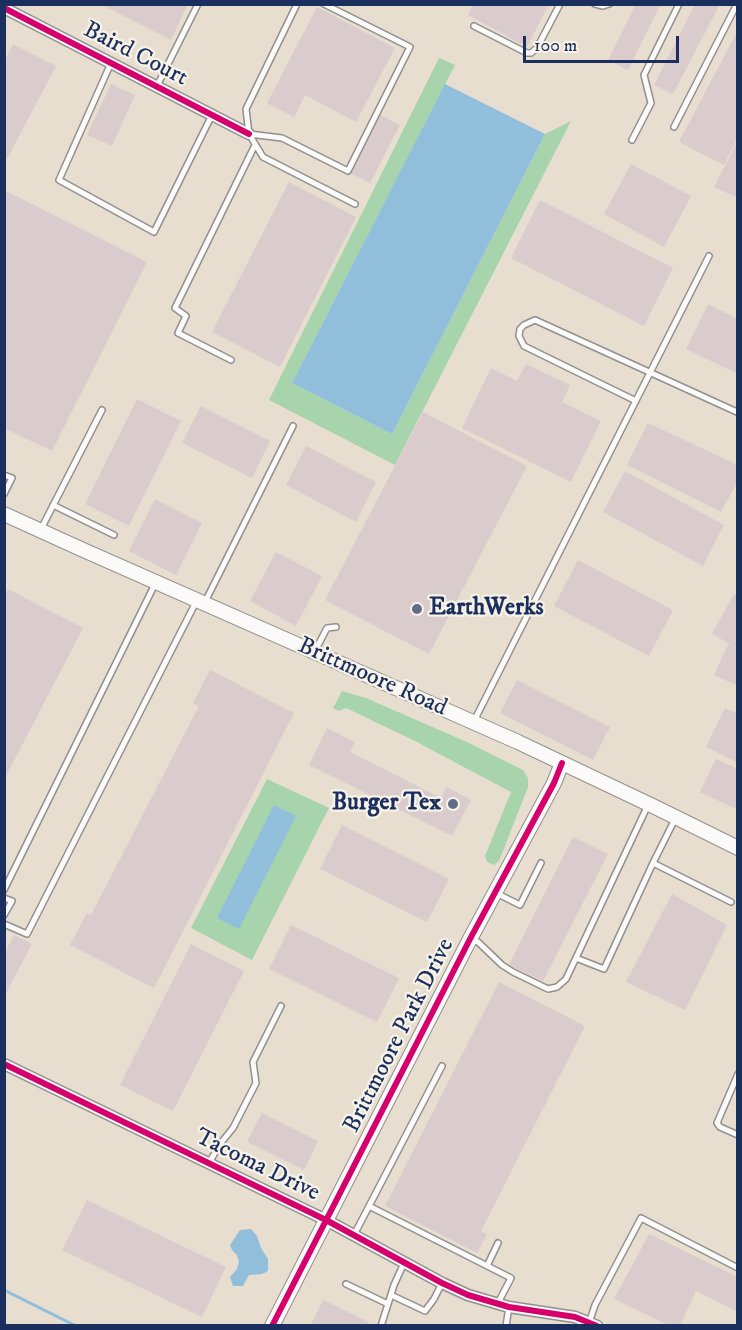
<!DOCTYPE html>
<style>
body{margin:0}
#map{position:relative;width:742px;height:1330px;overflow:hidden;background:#e7decf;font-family:"IM FELL DW Pica",serif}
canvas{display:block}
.frame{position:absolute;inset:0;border:6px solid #1b2f5e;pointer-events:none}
.scale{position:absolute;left:523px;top:36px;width:156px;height:27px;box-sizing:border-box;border:3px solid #1b2f5e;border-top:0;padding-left:8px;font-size:18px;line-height:21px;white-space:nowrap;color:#1b2f5e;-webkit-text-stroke:4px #f7f3e8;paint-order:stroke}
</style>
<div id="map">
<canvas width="742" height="1330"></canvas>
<div class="frame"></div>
<div class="scale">100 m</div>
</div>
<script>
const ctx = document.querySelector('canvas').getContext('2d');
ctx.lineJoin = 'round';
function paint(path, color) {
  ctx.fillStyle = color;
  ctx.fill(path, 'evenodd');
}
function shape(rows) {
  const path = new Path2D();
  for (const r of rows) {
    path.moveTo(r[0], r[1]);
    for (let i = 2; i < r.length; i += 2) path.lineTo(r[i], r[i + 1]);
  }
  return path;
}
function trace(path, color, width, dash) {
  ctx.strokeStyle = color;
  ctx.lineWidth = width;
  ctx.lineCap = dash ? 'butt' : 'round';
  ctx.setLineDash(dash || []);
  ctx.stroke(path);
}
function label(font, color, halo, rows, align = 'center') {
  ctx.font = font + ' "IM FELL DW Pica",serif';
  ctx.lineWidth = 4.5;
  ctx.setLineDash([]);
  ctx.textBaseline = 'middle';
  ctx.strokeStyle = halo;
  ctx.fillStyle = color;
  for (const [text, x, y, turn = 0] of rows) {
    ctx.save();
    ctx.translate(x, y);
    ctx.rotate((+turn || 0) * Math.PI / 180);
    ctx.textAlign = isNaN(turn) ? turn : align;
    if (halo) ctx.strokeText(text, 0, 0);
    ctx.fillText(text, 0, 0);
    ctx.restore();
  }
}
paint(shape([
 [439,58,455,65,292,383,392,434,545,134,571,121,395,465,269,400],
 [342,691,366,698,469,743,523,770,528,778,528,787,499,861,494,865,487,862,485,856,511,792,413,740,346,708,339,711,333,708],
 [267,779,329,808,252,960,191,928]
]), '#a7d4ad');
paint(shape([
 [445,84,545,134,392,434,292,383],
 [274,805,296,816,239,929,217,918],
 [251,1229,257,1236,261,1248,268,1259,268,1271,262,1274,249,1275,243,1286,233,1286,230,1277,237,1269,239,1262,237,1255,232,1250,230,1245,240,1230]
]), '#90bedb');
trace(shape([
 [4,1290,76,1326]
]), '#90bedb', 3);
paint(shape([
 [100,4,188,4,171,40],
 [473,4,549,4,527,47,468,15],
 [636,4,661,4,628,70,608,60],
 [695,4,720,4,673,94,654,85],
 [317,7,395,48,356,122,305,95,294,117,267,103],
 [738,30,738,137,724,165,679,142],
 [13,44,56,66,7,159,4,158,4,61],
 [111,84,135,95,112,146,87,135],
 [379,114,400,125,370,183,349,172],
 [738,140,738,198,714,187],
 [631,164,691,196,664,247,604,214],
 [289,182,356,217,280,367,212,332],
 [6,191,147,262,52,451,4,428],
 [540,200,673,268,644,326,511,258],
 [708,304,738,319,738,374,686,349],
 [526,364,570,385,562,402,601,421,571,482,462,428,491,368,517,381],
 [137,399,181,421,129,526,85,504],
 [201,406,270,441,252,478,182,443],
 [423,412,527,466,429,654,325,600],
 [648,423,738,465,738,481,721,512,627,465],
 [306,446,376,482,356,522,286,485],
 [625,471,724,525,703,566,603,512],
 [155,499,202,523,176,575,129,551],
 [276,552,322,576,296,626,250,601],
 [578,560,673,610,649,656,554,606],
 [8,589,83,628,4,780,4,596],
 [734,594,738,596,738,686,714,675,728,644,735,647,712,634],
 [210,670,294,713,154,988,70,945,87,913,91,915,199,706,193,703],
 [517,680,610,727,593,760,500,713],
 [725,708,738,714,738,763,706,747],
 [327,728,355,742,350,752,441,798,446,787,471,800,452,836,309,765],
 [716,759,738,769,738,810,700,792],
 [342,825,449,879,427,922,320,869],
 [573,837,608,854,543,981,509,965],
 [672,894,727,925,685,1010,626,982],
 [291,925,399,978,377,1022,269,969],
 [14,935,32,944,4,997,4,954],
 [191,944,244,971,173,1111,120,1085],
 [499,982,585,1026,481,1231,487,1234,477,1253,385,1206],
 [262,1113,318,1141,304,1170,247,1142],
 [87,1200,226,1267,202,1317,62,1250],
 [649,1234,738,1277,738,1312,696,1291,680,1326,670,1326,614,1299],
 [323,1300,369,1322,367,1326,310,1326]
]), '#dacccc');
const lane = shape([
 [297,4,246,109,249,134,263,157,355,204],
 [595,4,603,6,609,4],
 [474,26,527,53,531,53,537,48,560,4],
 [111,63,59,180,154,232,212,115],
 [157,86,198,4],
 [674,127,737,4],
 [249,134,282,138,348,171,410,47,324,4],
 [632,140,651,103,644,75,679,4],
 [231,360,178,333,186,316,175,308,255,145],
 [636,401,524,346,519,336,520,329,524,325,535,320,737,412],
 [4,475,12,478,4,494],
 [53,505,114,535],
 [41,529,102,410],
 [205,602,293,426],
 [315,651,327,628,336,627],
 [474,721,709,256],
 [675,819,653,863,731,902],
 [4,890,155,584],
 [496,893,520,905,541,863],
 [4,898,12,901,4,915],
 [4,924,27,934,196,602],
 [471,940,478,942,502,965,513,972,548,989,557,987,566,979,648,805],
 [576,958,604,969,653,863],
 [738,1074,717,1123,720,1127,738,1135],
 [209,1163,220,1144,233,1128,256,1083,253,1062,281,1006],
 [369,1206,511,1278,498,1303],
 [354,1235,442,1066],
 [487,1266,498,1243],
 [346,1284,388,1304],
 [391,1295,425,1311,434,1299,442,1283],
 [589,1323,595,1305,641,1218,738,1268],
 [381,1326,394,1285,404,1263],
 [506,1326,509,1307]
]);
const street = shape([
 [4,8,249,134],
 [4,1064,326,1220,442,1283,468,1295,509,1307,575,1317,597,1326]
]);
const secondary = shape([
 [4,514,81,549,518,742,657,808,738,848],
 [272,1326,470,939,554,783,562,763]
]);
trace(lane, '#919090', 8);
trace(street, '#919090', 13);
trace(secondary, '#919090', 16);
trace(lane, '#fbfaf8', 5);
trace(street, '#fbfaf8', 10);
trace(secondary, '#fbfaf8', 14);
trace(shape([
 [4,8,249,134],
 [4,1064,326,1220,442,1283,468,1295,509,1307,575,1317,597,1326],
 [272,1326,470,939,554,783,562,763]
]), '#d6006c', 6);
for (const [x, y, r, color] of [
 [417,609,6,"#626c86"],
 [453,804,6,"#626c86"]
]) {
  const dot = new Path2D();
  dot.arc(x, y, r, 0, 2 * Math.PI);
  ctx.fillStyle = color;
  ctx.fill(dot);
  trace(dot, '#f7f3e8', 2);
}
label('24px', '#1b2f5e', '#f7f3e8', [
 ["Baird Court",135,55,27],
 ["Brittmoore Road",372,678,24],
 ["Brittmoore Park Drive",400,1036,-63],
 ["Tacoma Drive",257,1166,26]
]);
label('bold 24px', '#1b2f5e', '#f7f3e8', [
 ["EarthWerks",429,609],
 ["Burger Tex",441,804,"right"]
], 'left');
</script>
